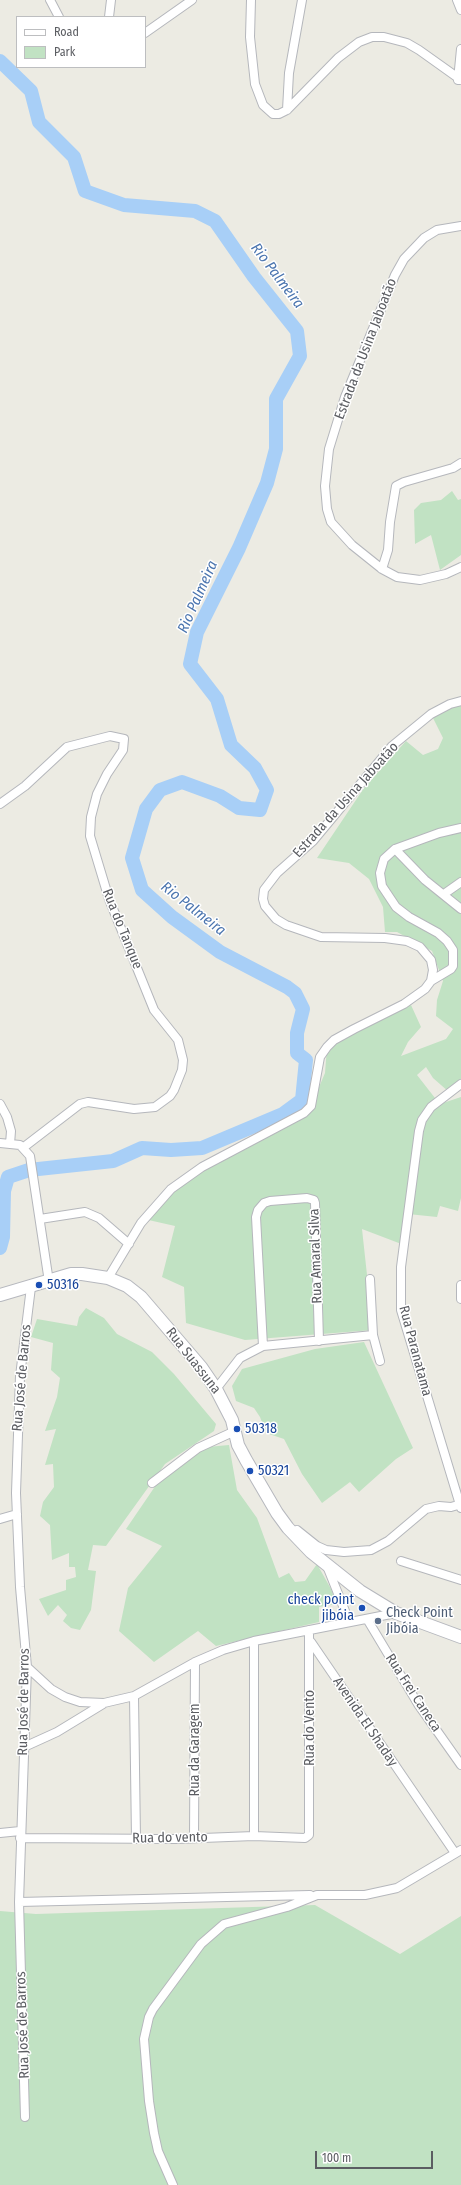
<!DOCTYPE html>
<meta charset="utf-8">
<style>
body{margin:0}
#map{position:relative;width:461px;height:2185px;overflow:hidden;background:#ecebe3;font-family:"Fira Sans Condensed",sans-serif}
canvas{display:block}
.legend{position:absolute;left:16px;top:16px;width:130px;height:52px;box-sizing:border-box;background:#fff;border:1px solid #bdbec0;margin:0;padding:5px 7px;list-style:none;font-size:12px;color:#5b5d62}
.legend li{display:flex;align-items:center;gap:8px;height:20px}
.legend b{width:20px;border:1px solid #bdbec0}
.scale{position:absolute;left:315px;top:2151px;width:118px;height:18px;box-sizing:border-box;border:2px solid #5b5d62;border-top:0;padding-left:5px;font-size:12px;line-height:14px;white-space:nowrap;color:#5b5d62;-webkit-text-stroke:3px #fff;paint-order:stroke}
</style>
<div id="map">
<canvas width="461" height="2185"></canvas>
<ul class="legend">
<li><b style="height:5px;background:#fff"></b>Road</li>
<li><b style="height:11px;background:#c1e2c3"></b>Park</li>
</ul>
<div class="scale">100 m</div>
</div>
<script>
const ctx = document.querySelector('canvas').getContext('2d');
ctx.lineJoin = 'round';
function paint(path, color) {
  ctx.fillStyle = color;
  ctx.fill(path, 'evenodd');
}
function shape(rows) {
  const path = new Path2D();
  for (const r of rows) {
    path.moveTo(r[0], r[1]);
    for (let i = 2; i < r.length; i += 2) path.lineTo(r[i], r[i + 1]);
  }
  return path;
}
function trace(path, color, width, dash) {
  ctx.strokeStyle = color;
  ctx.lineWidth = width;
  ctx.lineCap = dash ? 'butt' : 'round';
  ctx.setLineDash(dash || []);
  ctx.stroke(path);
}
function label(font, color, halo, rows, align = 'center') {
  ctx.font = font + ' "Fira Sans Condensed",sans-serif';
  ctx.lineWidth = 3;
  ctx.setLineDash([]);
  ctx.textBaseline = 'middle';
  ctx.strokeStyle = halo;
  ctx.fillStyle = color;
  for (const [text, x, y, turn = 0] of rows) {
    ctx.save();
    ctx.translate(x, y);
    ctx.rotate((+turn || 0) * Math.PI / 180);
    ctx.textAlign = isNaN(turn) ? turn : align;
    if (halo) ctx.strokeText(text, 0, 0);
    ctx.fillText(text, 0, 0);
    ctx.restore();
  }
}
paint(shape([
 [452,491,458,500,461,499,461,555,440,570,431,535,415,544,414,510,421,503,441,500],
 [461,703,461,1084,449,1092,433,1078,426,1067,417,1075,435,1098,426,1113,431,1107,461,1097,461,1198,458,1211,440,1206,437,1217,408,1214,404,1245,362,1229,373,1330,245,1340,186,1323,184,1287,162,1277,175,1226,144,1219,180,1181,311,1106,325,1073,327,1047,411,1005,421,1027,408,1042,401,1056,446,1039,453,1029,436,1016,437,1000,443,981,432,951,397,932,385,932,383,907,369,879,349,863,317,858,364,788,406,741,423,755,438,749,443,738,431,714],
 [86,1308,104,1318,117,1334,152,1352,174,1374,216,1424,214,1431,165,1464,106,1546,93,1545,88,1570,96,1571,91,1610,80,1630,71,1628,63,1621,67,1615,58,1605,48,1616,39,1599,66,1590,66,1580,76,1577,75,1567,69,1567,69,1553,52,1560,50,1525,40,1516,43,1502,54,1487,53,1464,45,1465,56,1429,45,1431,57,1397,60,1378,51,1370,53,1343,31,1337,37,1319,77,1326,79,1317],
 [364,1342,413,1448,396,1459,359,1492,350,1482,322,1503,302,1474,284,1439,266,1433,260,1417,254,1408,236,1401,232,1386,242,1369,315,1349],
 [229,1445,237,1490,257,1518,279,1578,289,1573,295,1582,305,1581,317,1564,331,1589,337,1604,319,1607,319,1622,216,1646,198,1631,154,1662,119,1631,128,1588,162,1546,126,1529,156,1485,207,1447],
 [315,1905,400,1954,461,1916,461,2185,0,2185,0,1911,36,1914]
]), '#c1e2c3');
trace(shape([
 [0,61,31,91,39,122,74,157,85,191,124,205,195,211,215,221,254,277,297,331,300,356,276,399,276,449,267,483,239,548,197,632,190,664,217,699,231,745,255,768,267,790,260,810,239,808,220,796,182,782,160,790,146,809,132,858,142,890,172,917,220,952,287,987,295,993,303,1009,297,1033,297,1053,306,1060,302,1100,283,1114,202,1148,171,1150,142,1148,113,1161,29,1170,8,1177,4,1191,3,1237,0,1248]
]), '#a8cff7', 14);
const street = shape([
 [50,0,59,17],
 [251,0,250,37,255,84,263,105,273,114,279,114,287,110,338,58,359,42,372,37,384,37,407,43,419,50,461,80],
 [457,0,461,10],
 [109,17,111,0],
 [145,33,192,0],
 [458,80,461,49],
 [287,110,289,73,302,0],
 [461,226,437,230,424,238,404,259,395,275,345,397,329,449,325,486,327,509,331,522,352,545,382,569,397,577,420,580,446,574,461,567],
 [382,569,388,550,390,522,396,486,404,482,453,468,461,463],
 [0,804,25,786,67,747,110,736,124,739,123,750,107,774,97,794,91,817,90,836,109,899,154,1010,178,1040,183,1060,182,1070,174,1090,170,1096,155,1107,134,1109,88,1102,80,1104,24,1147],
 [395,849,425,880,461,909],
 [444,894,461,882],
 [431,981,451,969,453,966,453,950,447,941,438,933,409,917,396,907,382,886,380,873,384,859,395,849,439,833,461,828],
 [461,1084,431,1107,422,1120,419,1131,401,1267,401,1310,461,1508],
 [0,1104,7,1117,11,1131,10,1144],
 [0,1143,20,1145,30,1156,49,1282],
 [40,1219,85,1212,99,1218,129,1244],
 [108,1278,141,1223,171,1189,202,1167,304,1113,311,1106,320,1057,327,1047,334,1040,354,1029,404,1004,425,989,431,981,433,970,431,960,420,947,407,941,385,938,321,937,286,925,276,919,265,906,263,899,264,890,277,873,313,841,392,746,431,714,450,704,461,701],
 [370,1279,373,1335,380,1361],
 [461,1285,461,1299],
 [263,1346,256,1217,258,1210,264,1203,270,1201,307,1198,314,1200,315,1203,319,1341],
 [216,1389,240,1358,263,1346,373,1335],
 [152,1483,198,1448,235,1431],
 [0,1519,17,1514],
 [297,1530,317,1546,326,1550,344,1552,371,1550,388,1541,426,1509,439,1506,451,1507,461,1504],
 [401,1561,461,1580],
 [327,1566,349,1621],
 [367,1619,418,1704,461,1765],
 [311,1642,455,1853],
 [27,1667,51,1689,65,1697,80,1702,104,1703,134,1696,195,1662,223,1650,254,1641,396,1613],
 [134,1696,136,1839],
 [24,1747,57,1732,103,1704],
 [0,1833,20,1831],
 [254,1836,254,1641],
 [20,1838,177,1839,254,1836,305,1838,309,1835,309,1630],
 [194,1838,195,1662],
 [19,1902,310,1895],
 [25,2117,19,1902,27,1667,20,1587,16,1493,20,1376,31,1287],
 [173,2185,158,2151,154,2133,149,2101,144,2039,149,2017,153,2009,201,1944,224,1924,287,1907,317,1895,365,1895,397,1888,461,1850]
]);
const secondary = shape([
 [0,1295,71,1274,82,1274,108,1278,127,1286,141,1297,201,1367,216,1389,232,1420,238,1445,246,1460,277,1513,288,1528,311,1552,360,1591,396,1613,461,1637]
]);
trace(street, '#b5b7bc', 10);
trace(secondary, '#b6b8be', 14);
trace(street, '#fff', 8);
trace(secondary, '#fff', 12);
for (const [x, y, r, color] of [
 [39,1285,4,"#1a4fb4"],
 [237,1429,4,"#1a4fb4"],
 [250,1471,4,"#1a4fb4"],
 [362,1608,4,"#1a4fb4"],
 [378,1621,4,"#5c6f8a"]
]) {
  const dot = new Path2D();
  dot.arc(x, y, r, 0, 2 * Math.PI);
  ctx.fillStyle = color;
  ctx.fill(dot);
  trace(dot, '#fff', 1.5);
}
label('14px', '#5b5d62', '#fff', [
 ["Estrada da Usina Jaboatão",366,349,-69],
 ["Estrada da Usina Jaboatão",346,800,-48],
 ["Rua do Tanque",122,929,68],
 ["Rua Amaral Silva",316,1256,-92],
 ["Rua Paranatama",415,1351,75],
 ["Rua Suassuna",193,1361,52],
 ["Rua José de Barros",22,1378,-85],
 ["Rua Frei Caneca",413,1693,57],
 ["Rua José de Barros",24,1702,-89],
 ["Avenida El Shaday",365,1722,56],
 ["Rua do Vento",310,1728,-90],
 ["Rua da Garagem",195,1750,-90],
 ["Rua do vento",170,1838,-1],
 ["Rua José de Barros",23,2025,-92]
]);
label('14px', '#164399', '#fff', [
 ["50316",47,1285],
 ["50318",245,1429],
 ["50321",258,1471],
 ["check point",354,1600,"right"],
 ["jibóia",354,1616,"right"]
], 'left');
label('14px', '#4e5e75', '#fff', [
 ["Check Point",386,1613],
 ["Jibóia",386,1629]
], 'left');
label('italic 15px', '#4b75af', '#fff', [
 ["Rio Palmeira",277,276,53],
 ["Rio Palmeira",198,597,-66],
 ["Rio Palmeira",193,909,38]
]);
</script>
